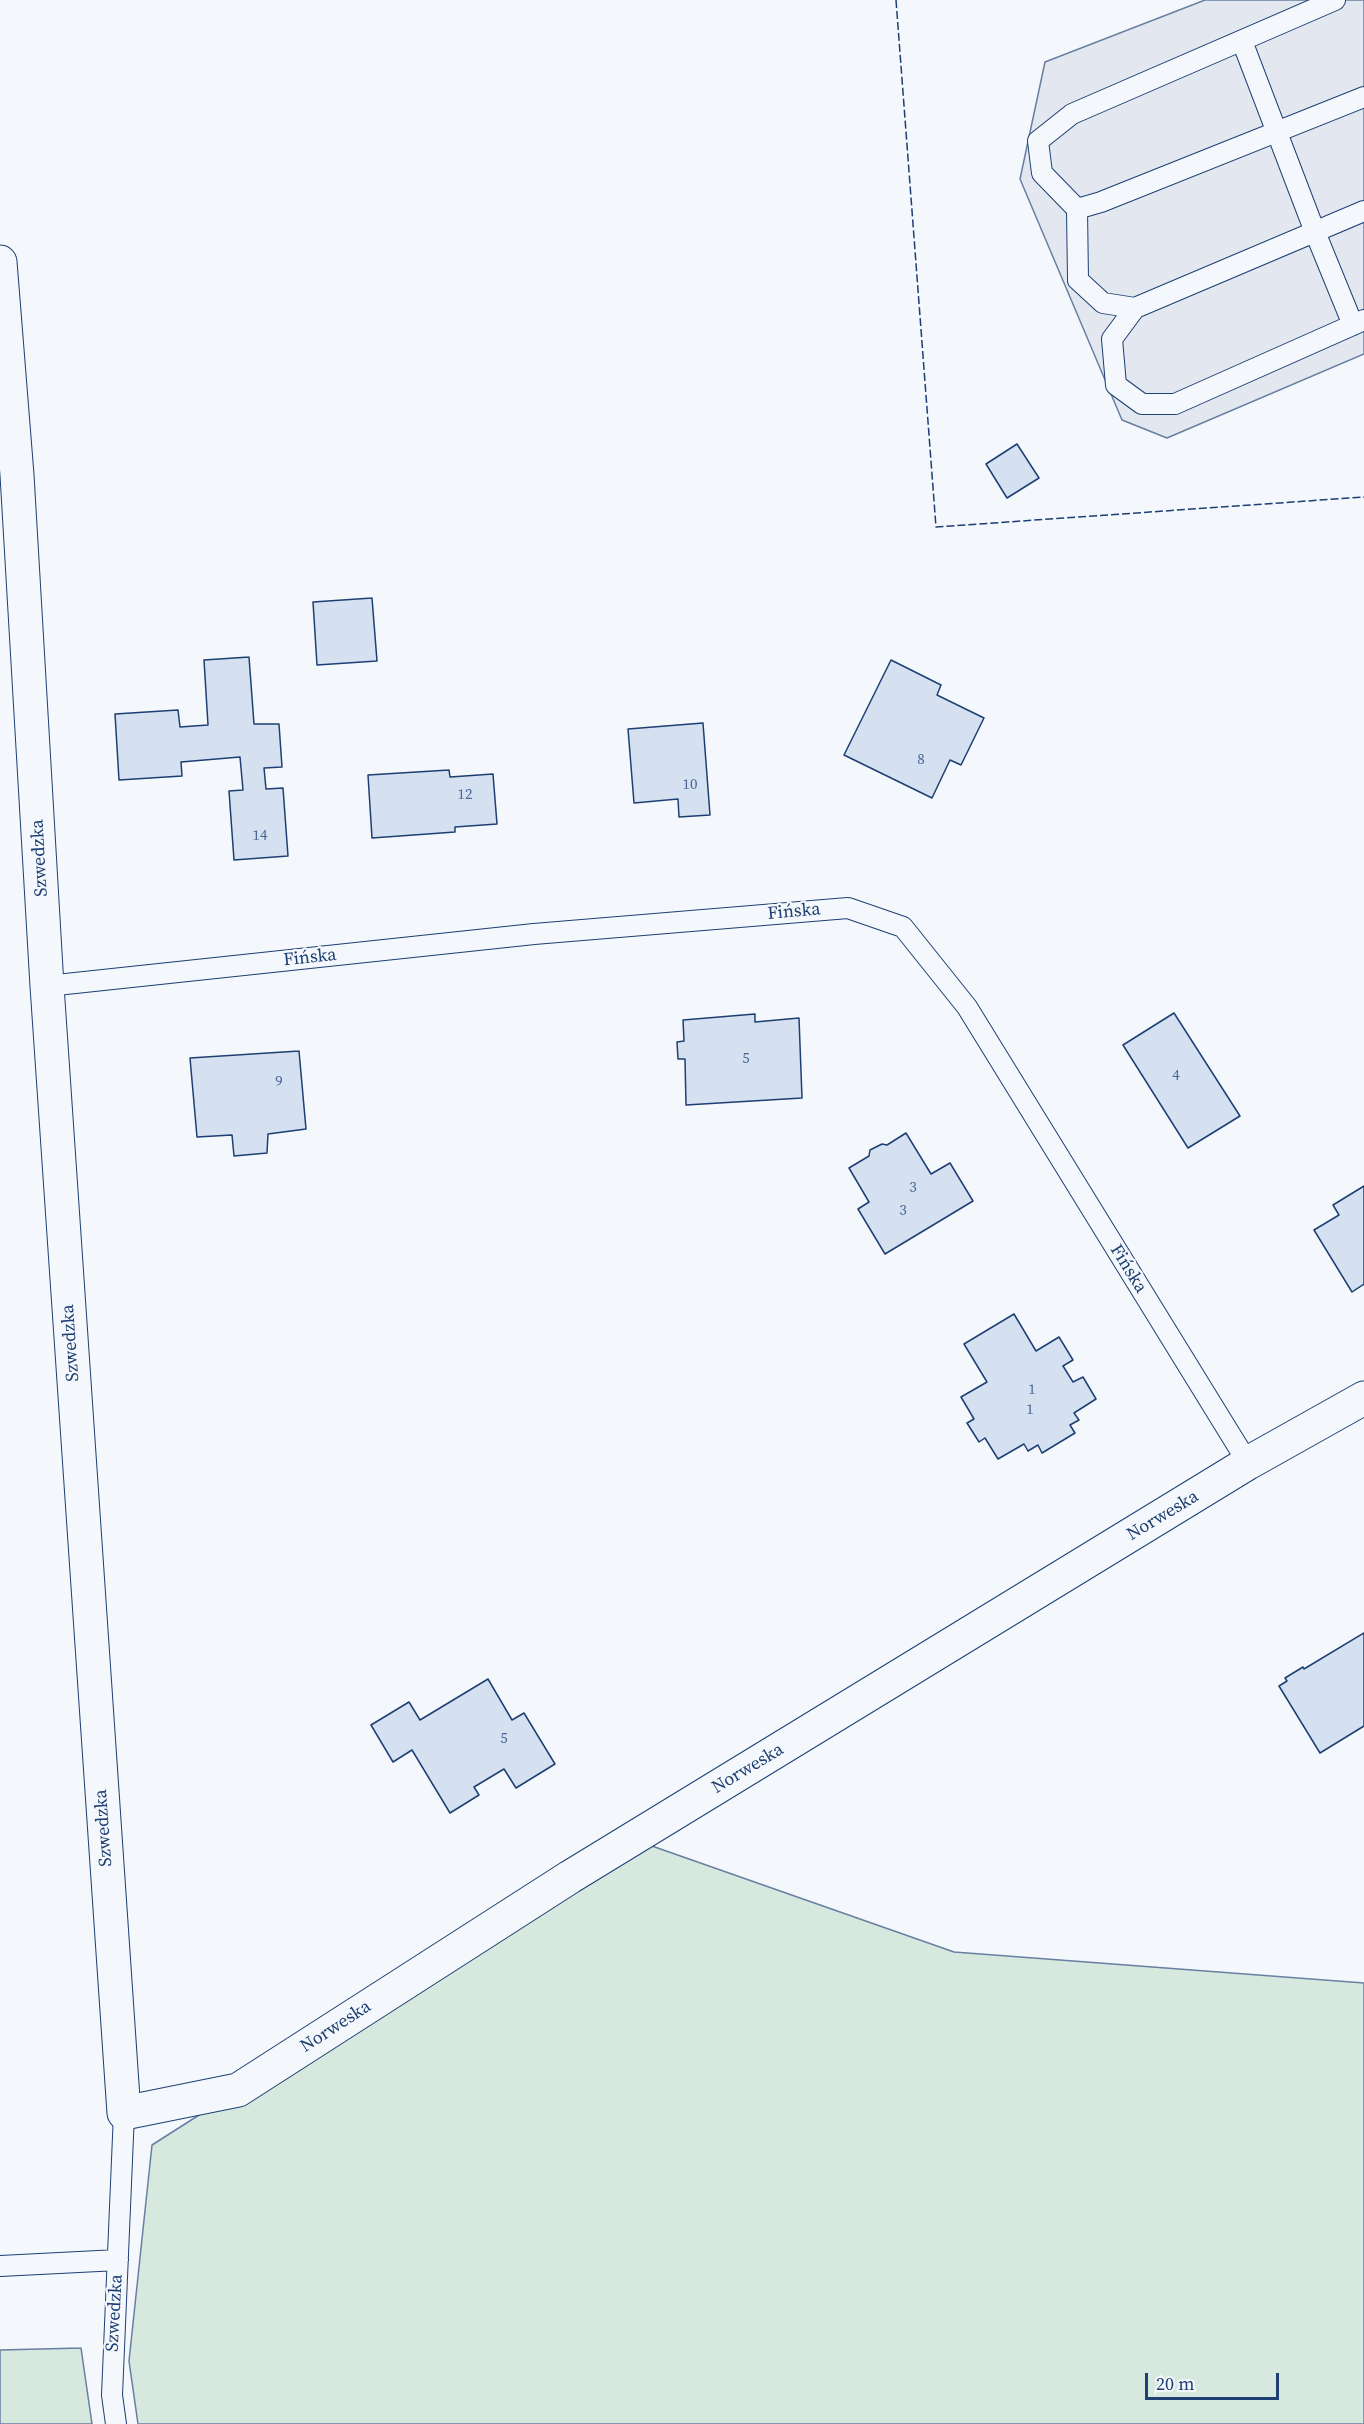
<!DOCTYPE html>
<meta charset="utf-8">
<style>
body{margin:0}
#map{position:relative;width:1364px;height:2424px;overflow:hidden;background:#f4f7fb;font-family:"Source Serif 4",serif}
canvas{display:block}
.scale{position:absolute;left:1145px;top:2373px;width:134px;height:27px;box-sizing:border-box;border:3px solid #1d3f73;border-top:0;padding-left:8px;font-size:18px;line-height:21px;white-space:nowrap;color:#1d3f73;-webkit-text-stroke:4px #f4f7fb;paint-order:stroke}
</style>
<div id="map">
<canvas width="1364" height="2424"></canvas>
<div class="scale">20 m</div>
</div>
<script>
const ctx = document.querySelector('canvas').getContext('2d');
ctx.lineJoin = 'round';
function paint(path, color) {
  ctx.fillStyle = color;
  ctx.fill(path, 'evenodd');
}
function shape(rows) {
  const path = new Path2D();
  for (const r of rows) {
    path.moveTo(r[0], r[1]);
    for (let i = 2; i < r.length; i += 2) path.lineTo(r[i], r[i + 1]);
  }
  return path;
}
function trace(path, color, width, dash) {
  ctx.strokeStyle = color;
  ctx.lineWidth = width;
  ctx.lineCap = dash ? 'butt' : 'round';
  ctx.setLineDash(dash || []);
  ctx.stroke(path);
}
function label(font, color, halo, rows, align = 'center') {
  ctx.font = font + ' "Source Serif 4",serif';
  ctx.lineWidth = 4.5;
  ctx.setLineDash([]);
  ctx.textBaseline = 'middle';
  ctx.strokeStyle = halo;
  ctx.fillStyle = color;
  for (const [text, x, y, turn = 0] of rows) {
    ctx.save();
    ctx.translate(x, y);
    ctx.rotate((+turn || 0) * Math.PI / 180);
    ctx.textAlign = isNaN(turn) ? turn : align;
    if (halo) ctx.strokeText(text, 0, 0);
    ctx.fillText(text, 0, 0);
    ctx.restore();
  }
}
const green = shape([
 [632,1839,954,1952,1364,1983,1364,2424,138,2424,129,2361,152,2145,632,1839],
 [81,2348,92,2424,0,2424,0,2350,81,2348]
]);
paint(green, '#d7e8df');
trace(green, '#687fa3', 1.5);
const parking = shape([
 [1205,0,1364,0,1364,354,1167,438,1122,420,1020,179,1045,62,1205,0]
]);
paint(parking, '#e3e8f0');
trace(parking, '#687fa3', 1.5);
const building = shape([
 [1017,444,1039,478,1007,498,986,464,1017,444],
 [372,598,377,661,317,665,313,602,372,598],
 [249,657,254,724,279,724,282,767,264,768,266,789,283,788,288,856,234,860,229,791,243,790,240,757,181,762,182,776,119,780,115,714,178,710,180,727,208,725,204,660,249,657],
 [891,660,941,685,937,695,984,718,961,765,950,760,932,798,844,755,891,660],
 [703,723,710,815,679,817,678,799,634,803,628,729,703,723],
 [449,770,450,777,493,774,497,824,455,827,455,832,372,838,368,775,449,770],
 [1174,1013,1240,1116,1188,1148,1123,1045,1174,1013],
 [755,1014,755,1022,799,1018,802,1098,686,1105,685,1059,678,1059,677,1042,684,1041,683,1020,755,1014],
 [299,1051,306,1129,268,1134,267,1153,234,1156,232,1135,197,1137,190,1058,299,1051],
 [906,1133,931,1174,950,1163,973,1201,885,1254,858,1209,869,1202,849,1168,869,1156,870,1150,882,1144,887,1145,906,1133],
 [1364,1186,1364,1284,1352,1292,1314,1230,1339,1215,1333,1205,1364,1186],
 [1014,1314,1036,1351,1059,1337,1073,1360,1063,1366,1073,1382,1083,1377,1096,1399,1074,1413,1079,1420,1070,1425,1075,1433,1042,1453,1038,1445,1028,1451,1024,1444,998,1459,985,1438,979,1442,967,1423,974,1419,961,1397,987,1382,964,1344,1014,1314],
 [1364,1633,1364,1726,1320,1753,1279,1686,1287,1681,1285,1678,1303,1667,1304,1669,1364,1633],
 [488,1679,512,1720,524,1713,555,1764,516,1788,504,1769,474,1787,479,1795,450,1813,412,1750,393,1762,371,1725,409,1702,420,1720,488,1679]
]);
paint(building, '#d5e0f0');
trace(building, '#1d3f73', 1.5);
const service = shape([
 [1335,0,1072,114,1038,141,1042,173,1077,209,1101,202,1364,97],
 [1242,41,1315,232,1353,325],
 [1077,209,1078,280,1103,303,1135,308,1112,339,1116,385,1142,404,1175,404,1364,320],
 [1135,308,1364,211],
 [47,986,534,934,848,908,903,927,967,1007,1248,1463],
 [0,2266,118,2260],
 [116,2424,112,2395,124,2113]
]);
const minor = shape([
 [0,262,17,475,47,986,124,2113,238,2090,570,1877,1248,1463,1364,1398]
]);
trace(service, '#1d3f73', 22);
trace(minor, '#1d3f73', 35);
trace(service, '#f4f7fb', 20);
trace(minor, '#f4f7fb', 33);
trace(shape([
 [896,0,936,527,1364,497]
]), '#1d3f73', 1.5, [8, 3]);
label('15px', '#4b6792', null, [
 ["8",921,760],
 ["10",690,785],
 ["12",465,795],
 ["14",260,836],
 ["5",746,1059],
 ["4",1176,1076],
 ["9",279,1082],
 ["3",913,1188],
 ["3",903,1211],
 ["1",1032,1390],
 ["1",1030,1410],
 ["5",504,1739]
]);
label('18px', '#1d3f73', '#f4f7fb', [
 ["Szwedzka",40,858,-93],
 ["Fińska",794,912,-5],
 ["Fińska",310,958,-6],
 ["Fińska",1128,1269,58],
 ["Szwedzka",71,1343,-94],
 ["Norweska",1163,1516,-31],
 ["Norweska",748,1769,-31],
 ["Szwedzka",104,1828,-94],
 ["Norweska",336,2027,-33],
 ["Szwedzka",115,2313,-87]
]);
</script>
